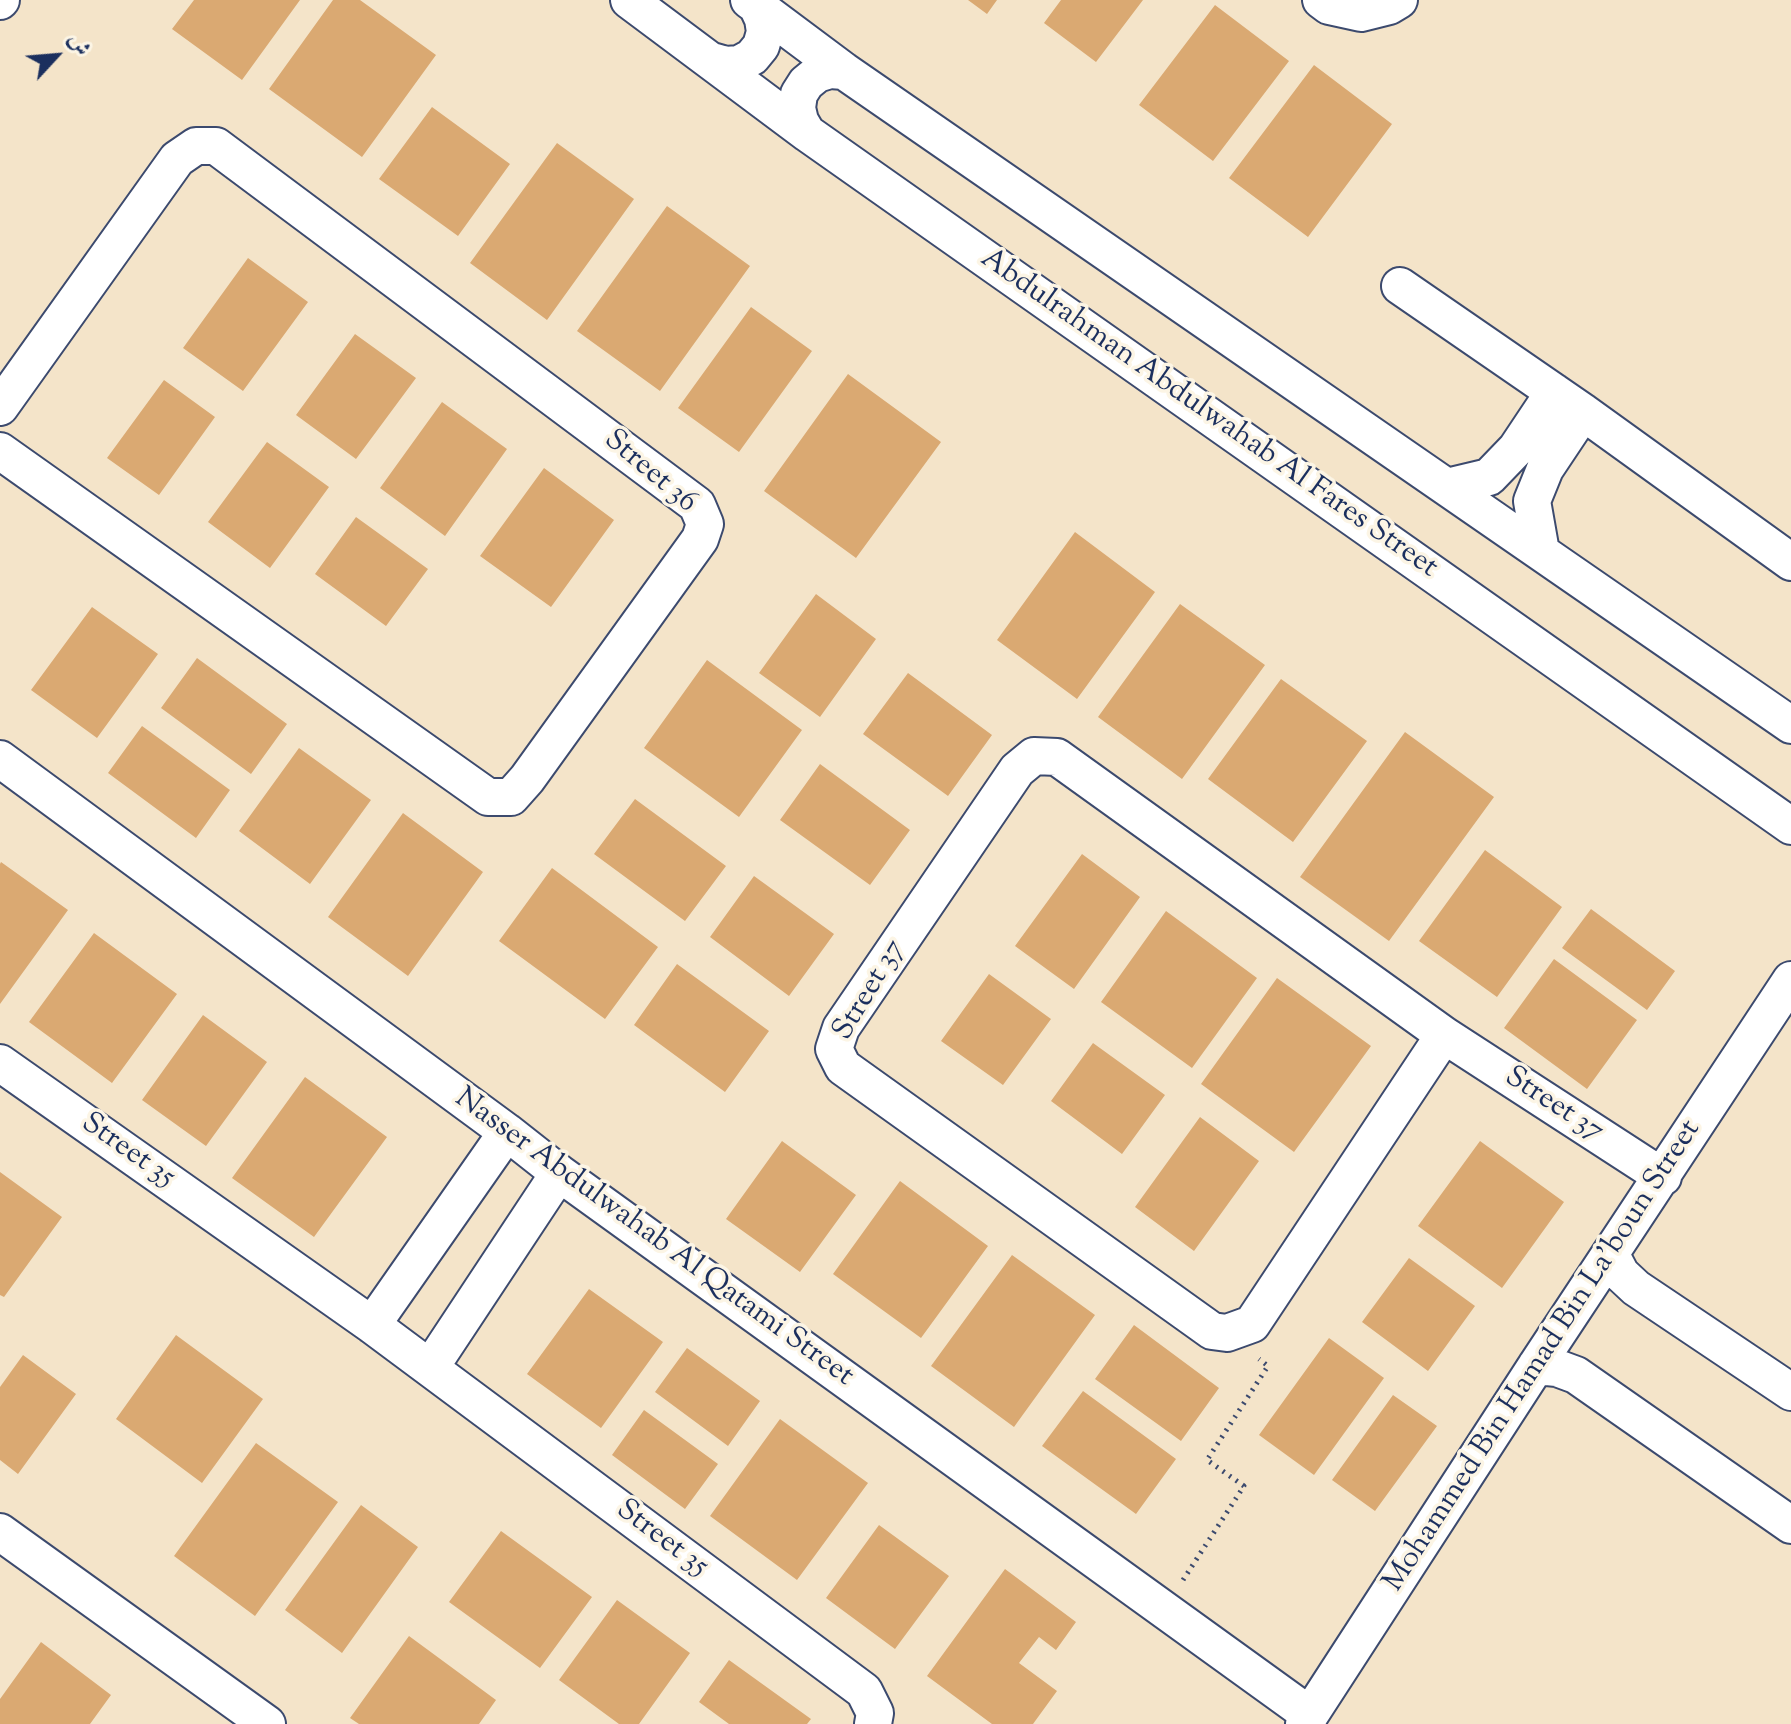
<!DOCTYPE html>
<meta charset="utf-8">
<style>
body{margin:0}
#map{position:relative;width:1791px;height:1724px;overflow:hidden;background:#f4e4c9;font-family:"Sorts Mill Goudy",Amiri,serif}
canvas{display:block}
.north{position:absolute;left:16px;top:16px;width:80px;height:80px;-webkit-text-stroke:6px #fcf5e5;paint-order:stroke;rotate:64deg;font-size:22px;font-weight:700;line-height:32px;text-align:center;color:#1b2f5e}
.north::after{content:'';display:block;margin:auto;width:28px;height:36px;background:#1b2f5e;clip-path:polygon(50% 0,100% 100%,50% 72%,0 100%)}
</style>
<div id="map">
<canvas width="1791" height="1724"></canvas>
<div class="north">ش</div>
</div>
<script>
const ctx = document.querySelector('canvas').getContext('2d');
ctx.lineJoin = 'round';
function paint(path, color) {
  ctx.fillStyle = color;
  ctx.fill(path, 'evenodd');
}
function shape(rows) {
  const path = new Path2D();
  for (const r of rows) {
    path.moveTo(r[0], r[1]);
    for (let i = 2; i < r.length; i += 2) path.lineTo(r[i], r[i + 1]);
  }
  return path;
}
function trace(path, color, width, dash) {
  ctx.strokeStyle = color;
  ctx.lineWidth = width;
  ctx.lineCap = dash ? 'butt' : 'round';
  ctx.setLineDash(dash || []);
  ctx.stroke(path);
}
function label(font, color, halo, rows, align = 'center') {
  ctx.font = font + ' "Sorts Mill Goudy",serif';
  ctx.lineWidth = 7;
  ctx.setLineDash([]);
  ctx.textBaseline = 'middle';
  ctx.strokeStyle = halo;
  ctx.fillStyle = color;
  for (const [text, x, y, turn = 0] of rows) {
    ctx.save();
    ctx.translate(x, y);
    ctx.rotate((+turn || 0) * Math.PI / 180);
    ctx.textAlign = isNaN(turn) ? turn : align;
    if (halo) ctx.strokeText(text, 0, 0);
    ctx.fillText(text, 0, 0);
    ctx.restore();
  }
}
paint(shape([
 [194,0,300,0,242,80,172,29],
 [333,0,360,0,436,55,362,157,269,89],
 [968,0,997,0,987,14],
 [1061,0,1143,0,1096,62,1044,23],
 [1215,5,1289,61,1213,161,1139,105],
 [1314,65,1392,124,1308,237,1229,178],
 [432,107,510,164,458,236,379,179],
 [557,143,634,199,547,320,470,263],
 [667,206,750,266,660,391,577,331],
 [248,258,308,302,243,391,183,348],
 [751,307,812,351,739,452,678,408],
 [355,334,416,378,356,459,296,415],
 [848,374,941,442,856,558,764,491],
 [164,380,215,417,159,495,107,458],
 [442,402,507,449,445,536,380,488],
 [267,442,329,487,270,568,208,522],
 [544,468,614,520,551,607,480,556],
 [356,517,428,569,386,626,315,574],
 [1075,532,1155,592,1077,699,997,640],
 [816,594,876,639,820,717,759,673],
 [1180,604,1265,665,1182,779,1098,717],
 [92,607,158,654,97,738,31,690],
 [197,658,287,724,251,774,161,708],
 [707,660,802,730,739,817,644,748],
 [908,673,992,735,948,796,863,734],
 [1281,679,1367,741,1293,842,1208,779],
 [142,726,230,790,196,838,108,773],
 [1405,732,1494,797,1389,941,1300,877],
 [299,748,371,800,310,884,239,831],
 [820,764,910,830,870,885,780,820],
 [635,799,726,866,685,921,594,854],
 [403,813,483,872,408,976,328,917],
 [1485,850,1562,907,1497,997,1419,941],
 [1082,854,1140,897,1074,989,1015,946],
 [1,862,68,910,0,1004,0,864],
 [552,868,658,947,605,1019,499,941],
 [754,876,834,934,789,996,710,937],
 [1591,909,1675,971,1647,1010,1562,948],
 [1166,911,1257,978,1192,1068,1101,1002],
 [94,933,177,994,112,1083,29,1022],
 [1554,959,1637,1020,1587,1089,1504,1028],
 [677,964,769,1031,725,1092,634,1025],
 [989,974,1051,1019,1003,1085,941,1041],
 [1277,978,1371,1046,1294,1152,1201,1084],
 [203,1015,267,1062,206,1146,142,1100],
 [1093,1043,1165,1095,1122,1154,1051,1101],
 [305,1077,387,1137,314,1237,232,1178],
 [1200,1117,1259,1161,1194,1251,1135,1207],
 [782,1141,856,1195,800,1272,726,1219],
 [1480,1141,1564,1202,1502,1288,1418,1226],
 [0,1172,62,1217,4,1297,0,1295],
 [900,1181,988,1246,921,1338,833,1274],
 [1012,1255,1095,1315,1014,1427,931,1366],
 [1409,1258,1475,1306,1428,1371,1362,1322],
 [589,1289,663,1342,601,1428,527,1374],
 [1134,1325,1219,1388,1181,1441,1095,1379],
 [176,1335,263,1399,202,1483,116,1419],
 [1329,1338,1384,1378,1314,1475,1259,1435],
 [687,1348,760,1401,728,1446,655,1392],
 [23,1355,76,1394,18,1474,0,1460,0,1387],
 [1083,1391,1176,1459,1136,1514,1042,1446],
 [1393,1395,1437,1426,1375,1511,1332,1480],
 [644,1410,718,1464,685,1509,612,1455],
 [780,1419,868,1483,797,1580,710,1516],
 [256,1443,338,1502,255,1616,174,1556],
 [361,1505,418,1547,342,1653,285,1610],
 [879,1525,949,1576,895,1649,826,1598],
 [501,1531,592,1597,540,1668,449,1602],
 [1005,1569,1076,1622,1056,1650,1039,1637,1019,1663,1057,1691,1033,1724,992,1724,927,1676],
 [617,1600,690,1653,639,1724,619,1724,559,1680],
 [409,1636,496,1700,479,1724,359,1724,350,1718],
 [41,1642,111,1695,90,1724,0,1724,0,1699],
 [729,1660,811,1719,807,1724,729,1724,699,1702]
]), '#daa972');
const minor = shape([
 [629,0,807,133,1791,826],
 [749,0,844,71,1791,725],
 [1321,0,1329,6,1361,13,1389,6,1399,0],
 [0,1,1,0],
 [712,61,726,65,739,64,752,57,761,46,765,32,763,19,757,6],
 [807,133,800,121,797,108,799,94,806,83,817,74,830,70,844,71],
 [1400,286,1583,412,1791,562],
 [0,407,177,159,196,146,216,146,697,505,705,524,700,539,527,779,511,797,488,797,0,451],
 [1447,487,1489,477,1516,449,1554,392],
 [1541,552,1532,501,1545,469,1583,412],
 [0,759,507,1132,559,1173,1310,1715],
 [1444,1035,1252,1324,1227,1333,1212,1331,843,1067,834,1049,841,1028,1017,770,1034,756,1057,757,1444,1035,1663,1177],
 [0,1063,372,1325,864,1691,875,1713,873,1724],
 [1611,1255,1621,1274,1636,1288,1791,1392],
 [372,1325,507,1132],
 [1536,1366,1557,1368,1576,1375,1791,1525],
 [430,1368,559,1173],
 [0,1532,267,1724],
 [1304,1724,1536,1366,1791,980]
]);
trace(minor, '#3c4a6e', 40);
trace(shape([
 [1183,1580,1244,1486,1207,1460,1268,1366,1259,1359]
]), '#3c4a6e', 5, [2, 6]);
trace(minor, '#fff', 36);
label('30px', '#1b2f5e', '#fcf5e5', [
 ["Abdulrahman Abdulwahab Al Fares Street",1208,415,35],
 ["Street 36",649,473,40],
 ["Street 37",871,991,-59],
 ["Street 37",1553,1106,33],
 ["Street 35",127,1152,35],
 ["Nasser Abdulwahab Al Qatami Street",653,1239,36],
 ["Mohammed Bin Hamad Bin La'boun Street",1544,1357,-57],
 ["Street 35",661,1540,37]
]);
</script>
